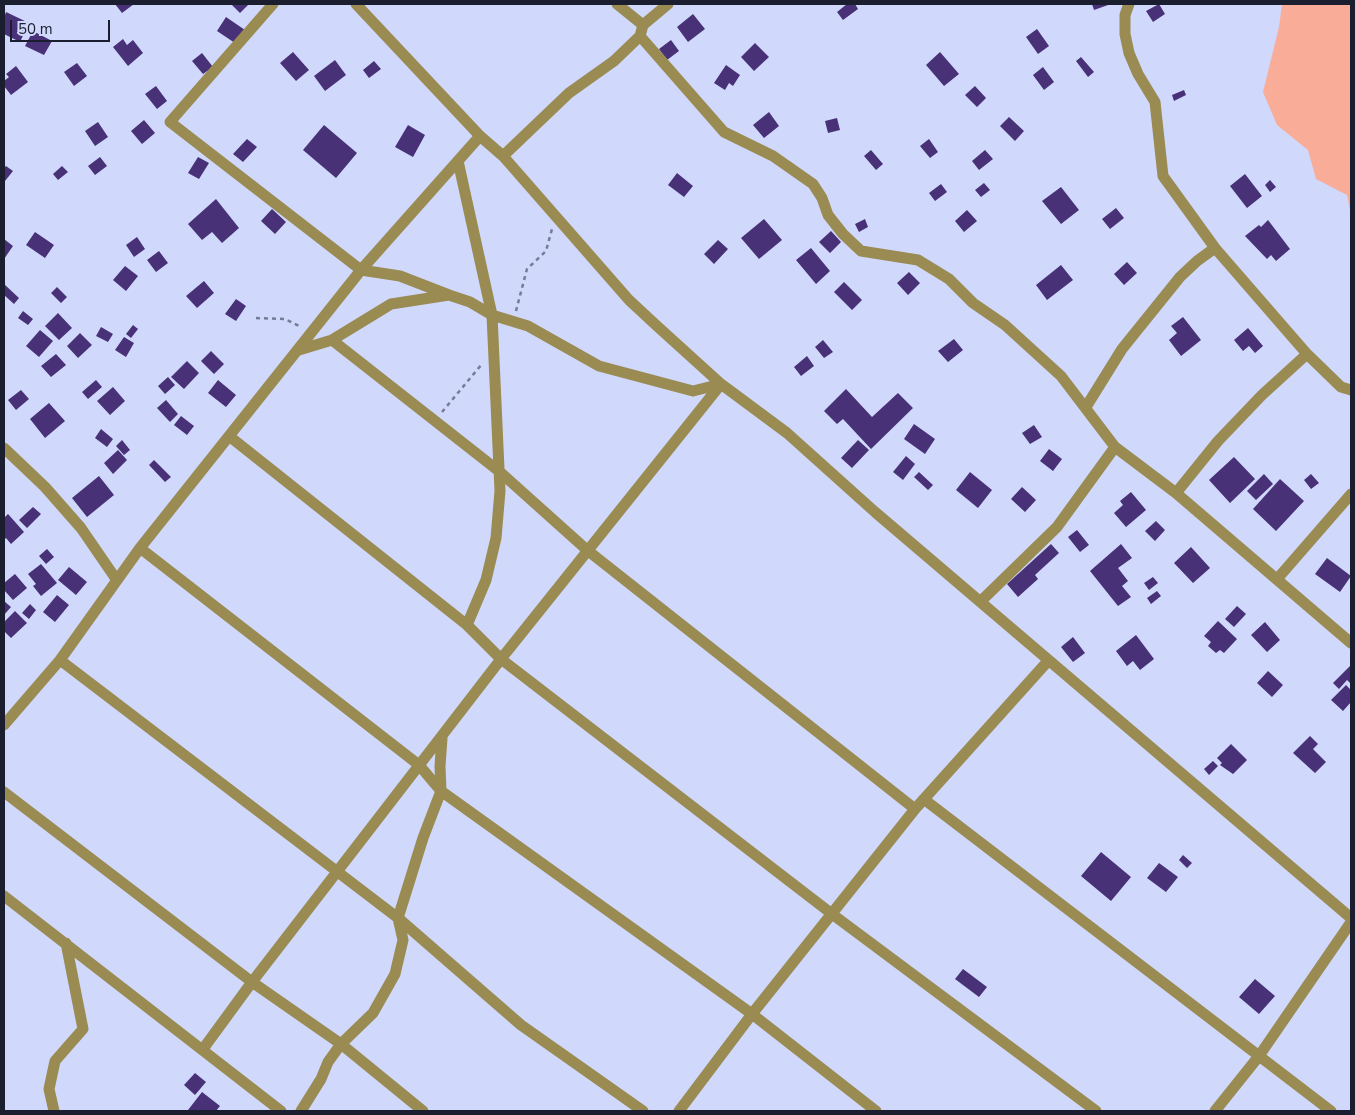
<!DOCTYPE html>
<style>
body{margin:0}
#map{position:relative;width:1355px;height:1115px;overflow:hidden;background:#d0d8fc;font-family:"Nunito Sans",sans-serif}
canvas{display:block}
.frame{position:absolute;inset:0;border:5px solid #1b1e2f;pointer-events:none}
.scale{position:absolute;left:10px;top:20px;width:100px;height:22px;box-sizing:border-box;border:2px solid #1b1e2f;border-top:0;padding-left:6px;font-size:15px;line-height:18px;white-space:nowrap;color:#1b1e2f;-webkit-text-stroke:4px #d0d8fc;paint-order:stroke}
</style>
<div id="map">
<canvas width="1355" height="1115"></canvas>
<div class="frame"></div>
<div class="scale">50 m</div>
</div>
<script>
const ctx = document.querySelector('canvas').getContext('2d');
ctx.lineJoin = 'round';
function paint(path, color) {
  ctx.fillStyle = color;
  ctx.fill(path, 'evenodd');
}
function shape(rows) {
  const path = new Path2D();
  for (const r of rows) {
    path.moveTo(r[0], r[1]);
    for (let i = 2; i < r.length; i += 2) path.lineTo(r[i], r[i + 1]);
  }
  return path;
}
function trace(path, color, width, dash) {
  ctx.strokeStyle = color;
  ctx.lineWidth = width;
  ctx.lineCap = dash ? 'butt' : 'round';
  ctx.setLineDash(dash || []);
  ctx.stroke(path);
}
paint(shape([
 [1282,4,1351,4,1351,215,1347,195,1316,179,1308,150,1277,125,1263,92,1279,27]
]), '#f9ac97');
paint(shape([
 [115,4,134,4,122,13],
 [231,4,249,4,240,13],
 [847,4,855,4,858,9,843,20,837,12],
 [1092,4,1111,4,1094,10],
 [1159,4,1165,14,1153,22,1146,11],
 [6,12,29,23,20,42,4,34,4,18],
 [693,14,705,29,688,42,677,27],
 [226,17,245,30,235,43,217,31],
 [1037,29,1049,46,1038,54,1026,37],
 [33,31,52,41,44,55,25,46],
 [123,39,127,45,133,40,143,53,128,66,113,47],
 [671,40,679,51,667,60,659,49],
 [755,43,769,57,754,71,741,57],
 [293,52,309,70,296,81,280,63],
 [940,52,959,74,944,86,926,65],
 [202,53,213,67,203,74,192,61],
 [1081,57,1094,72,1088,77,1076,61],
 [335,60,346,75,325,91,314,76],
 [374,61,381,69,369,78,363,70],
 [77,63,87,76,74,86,64,72],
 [726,65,740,75,733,86,729,83,725,90,714,83],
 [16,66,28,82,11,95,4,86,4,81,9,77,6,74],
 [1043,67,1054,82,1044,90,1033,75],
 [156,86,167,101,157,109,145,94],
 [975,86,986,98,977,107,965,95],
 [1184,90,1186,95,1174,101,1172,95],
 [769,112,779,126,764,138,753,125],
 [1009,117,1024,131,1015,141,1000,126],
 [837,118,840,130,828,133,825,121],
 [144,120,155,133,142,144,131,131],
 [98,122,108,137,95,146,85,131],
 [324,125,357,153,336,178,303,150],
 [408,125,425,135,413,157,395,147],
 [247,139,257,147,243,162,233,154],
 [929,139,938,152,930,158,920,146],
 [871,150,883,164,876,170,864,156],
 [985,150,993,159,979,170,972,161],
 [100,157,107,166,95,175,88,166],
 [198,157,209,163,199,179,188,173],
 [6,166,13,171,5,181,4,168],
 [62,166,68,172,58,180,53,174],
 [677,173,693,186,684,197,668,185],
 [1245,174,1262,196,1247,208,1230,186],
 [1270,180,1276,187,1270,192,1265,185],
 [984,183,990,190,981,197,975,190],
 [941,184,947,192,935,201,929,193],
 [1061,187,1079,210,1061,224,1042,201],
 [216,199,239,228,222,243,212,232,202,240,188,224],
 [1116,208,1124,218,1110,229,1102,219],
 [272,209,286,222,275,234,261,221],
 [967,210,977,221,964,232,955,221],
 [764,219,782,240,759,259,741,238],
 [865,219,868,227,859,232,855,224],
 [1268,220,1290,249,1276,261,1271,255,1267,259,1245,236,1259,225,1261,227],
 [831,231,841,242,830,253,819,242],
 [35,232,54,245,45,258,26,245],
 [137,237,145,249,134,257,126,245],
 [4,239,13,246,4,259],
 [718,240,728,249,714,264,704,254],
 [811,248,830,271,816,284,796,260],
 [159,251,168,263,156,272,147,260],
 [1127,262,1137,273,1124,285,1114,274],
 [1061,265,1073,280,1047,300,1036,285],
 [125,266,138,276,126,291,113,280],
 [909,272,920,283,908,295,897,283],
 [204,281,214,293,197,308,186,296],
 [844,282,862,300,852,310,834,292],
 [4,284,19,298,14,304,4,295],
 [57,287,67,297,61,303,51,293],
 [236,299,246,306,236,321,225,314],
 [23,311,33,319,28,325,18,318],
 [58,313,72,328,59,340,45,326],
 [1183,317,1201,340,1181,356,1169,340,1177,333,1171,326],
 [133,325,138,329,131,338,126,334],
 [101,327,113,334,108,342,96,336],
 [1248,328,1263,346,1255,353,1249,346,1243,351,1234,340],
 [40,330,53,341,39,357,26,346],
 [80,333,92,345,78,358,67,346],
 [124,337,134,343,126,357,115,350],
 [954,339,963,350,948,362,938,351],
 [823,340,833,352,824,358,815,347],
 [211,351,224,364,214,374,201,361],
 [56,354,66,365,51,377,41,366],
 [807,356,814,366,801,376,794,367],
 [187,361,199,373,184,389,171,377],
 [168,377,175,385,165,394,158,386],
 [96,380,102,387,88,399,82,392],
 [218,380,236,395,226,407,208,393],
 [113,387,125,401,110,415,97,401],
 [846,389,872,417,898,393,913,408,871,449,843,419,837,424,824,411],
 [21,390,29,399,16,410,8,400],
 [166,400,178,414,170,422,157,408],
 [49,403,65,421,45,438,30,419],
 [181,416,194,426,187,435,174,425],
 [914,424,935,439,925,454,904,439],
 [1034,425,1042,437,1030,444,1022,433],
 [101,429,113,439,107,447,95,438],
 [122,440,130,450,124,455,116,446],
 [858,440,869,450,852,468,841,458],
 [1049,449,1062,459,1053,471,1040,461],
 [118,450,127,460,113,474,104,463],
 [906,456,915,464,903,480,893,472],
 [1234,457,1255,479,1230,503,1209,480],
 [154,460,171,477,165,482,149,465],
 [919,472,933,485,928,490,914,477],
 [970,472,992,490,978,508,956,490],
 [1264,474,1273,484,1256,500,1247,491],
 [1311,474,1319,483,1311,489,1304,480],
 [99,476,114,495,87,517,72,498],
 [1280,479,1304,501,1276,531,1253,509],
 [1022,487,1036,500,1025,512,1011,499],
 [1131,492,1146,510,1126,527,1114,513,1123,505,1120,501],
 [33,507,41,514,27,528,19,520],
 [8,514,24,532,11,544,6,538,4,540,4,518],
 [1156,521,1165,530,1155,541,1145,531],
 [1077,530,1089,545,1080,552,1068,537],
 [1051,544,1059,553,1035,575,1038,579,1018,597,1007,584],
 [1121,544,1132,558,1118,568,1128,581,1122,586,1131,597,1118,606,1090,571],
 [1191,547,1210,568,1193,583,1174,563],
 [47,549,54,557,46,564,39,556],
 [1327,558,1351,576,1340,592,1315,574],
 [41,564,57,583,41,596,33,586,36,584,28,574],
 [69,567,87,582,76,595,58,580],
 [15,574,27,588,13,600,4,590,4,583],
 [1153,577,1158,583,1149,590,1144,583],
 [1157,591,1161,596,1151,604,1147,598],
 [57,595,69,605,55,622,43,612],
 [4,601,11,607,4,615],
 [30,604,36,610,29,619,22,613],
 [1237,606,1246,614,1234,627,1225,619],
 [15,611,27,623,11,638,4,631,4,622],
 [1218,621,1237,639,1224,653,1220,650,1216,653,1208,646,1211,642,1204,636],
 [1265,622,1280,640,1267,652,1251,635],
 [1136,635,1154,659,1140,670,1133,661,1127,666,1116,651],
 [1073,637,1085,653,1073,662,1061,647],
 [1351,665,1351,684,1347,680,1339,689,1333,683],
 [1268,671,1283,685,1272,697,1257,683],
 [1346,685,1351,690,1351,702,1343,711,1331,700],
 [1310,736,1318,744,1313,749,1326,762,1315,773,1293,753],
 [1231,744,1247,760,1233,774,1220,765,1222,763,1217,758],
 [1213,761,1218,766,1209,775,1204,769],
 [1101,852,1131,877,1111,901,1081,876],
 [1183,855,1192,863,1187,868,1179,860],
 [1159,863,1178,877,1166,892,1147,878],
 [963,969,987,987,979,997,955,979],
 [1255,979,1275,996,1259,1014,1239,997],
 [195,1073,206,1082,195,1095,184,1085],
 [202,1092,220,1106,216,1111,188,1110]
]), '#483176');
trace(shape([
 [516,311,527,269,546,251,552,229],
 [256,318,285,319,301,327],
 [442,412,482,364]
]), '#767b96', 2.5, [4, 4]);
trace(shape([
 [273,4,170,122,361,270,400,276,449,295],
 [356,4,480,136,503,156,629,300,657,326,721,384,787,433,875,512,1351,918],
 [617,4,643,25],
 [1129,4,1125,15,1125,34,1129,53,1138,74,1155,102,1163,176,1215,248,1307,354,1341,387,1351,390],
 [640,36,724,132,773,156,813,184,822,198,828,215,843,234,861,251,918,260,949,279,973,303,1005,325,1061,376,1115,447,1176,493,1351,643],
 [503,156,569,93,614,61,640,36,643,25,668,4],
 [458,161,492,315,500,491,496,538,486,580,467,625],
 [332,340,500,472,587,550,915,809],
 [299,350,332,340,391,304,449,295,470,302,492,315,528,326,599,366,693,391,721,384],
 [1086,407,1122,349,1180,277,1197,261,1215,248],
 [229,436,467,625,501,659,832,914,1096,1111],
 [4,448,45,487,81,528,116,579],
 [1176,493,1218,441,1262,395,1307,354],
 [140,548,419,765,441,791,752,1014,876,1111],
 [1278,578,1351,494],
 [981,601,1057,527,1115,447],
 [60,660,398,918,521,1025,643,1111],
 [4,725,60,660,140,548,361,270,480,136],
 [4,792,252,982,341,1044,423,1111],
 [925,800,1331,1111],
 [4,896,281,1111],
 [203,1049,252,982,501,659,721,384],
 [54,1111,49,1089,55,1061,83,1029,66,943],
 [301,1111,321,1079,328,1062,341,1044,373,1013,395,974,403,940,398,918,423,838,441,791,440,766,442,738],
 [679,1111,752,1014,915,809,1048,661],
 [1215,1111,1259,1056,1351,922]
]), '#998b52', 11);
</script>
